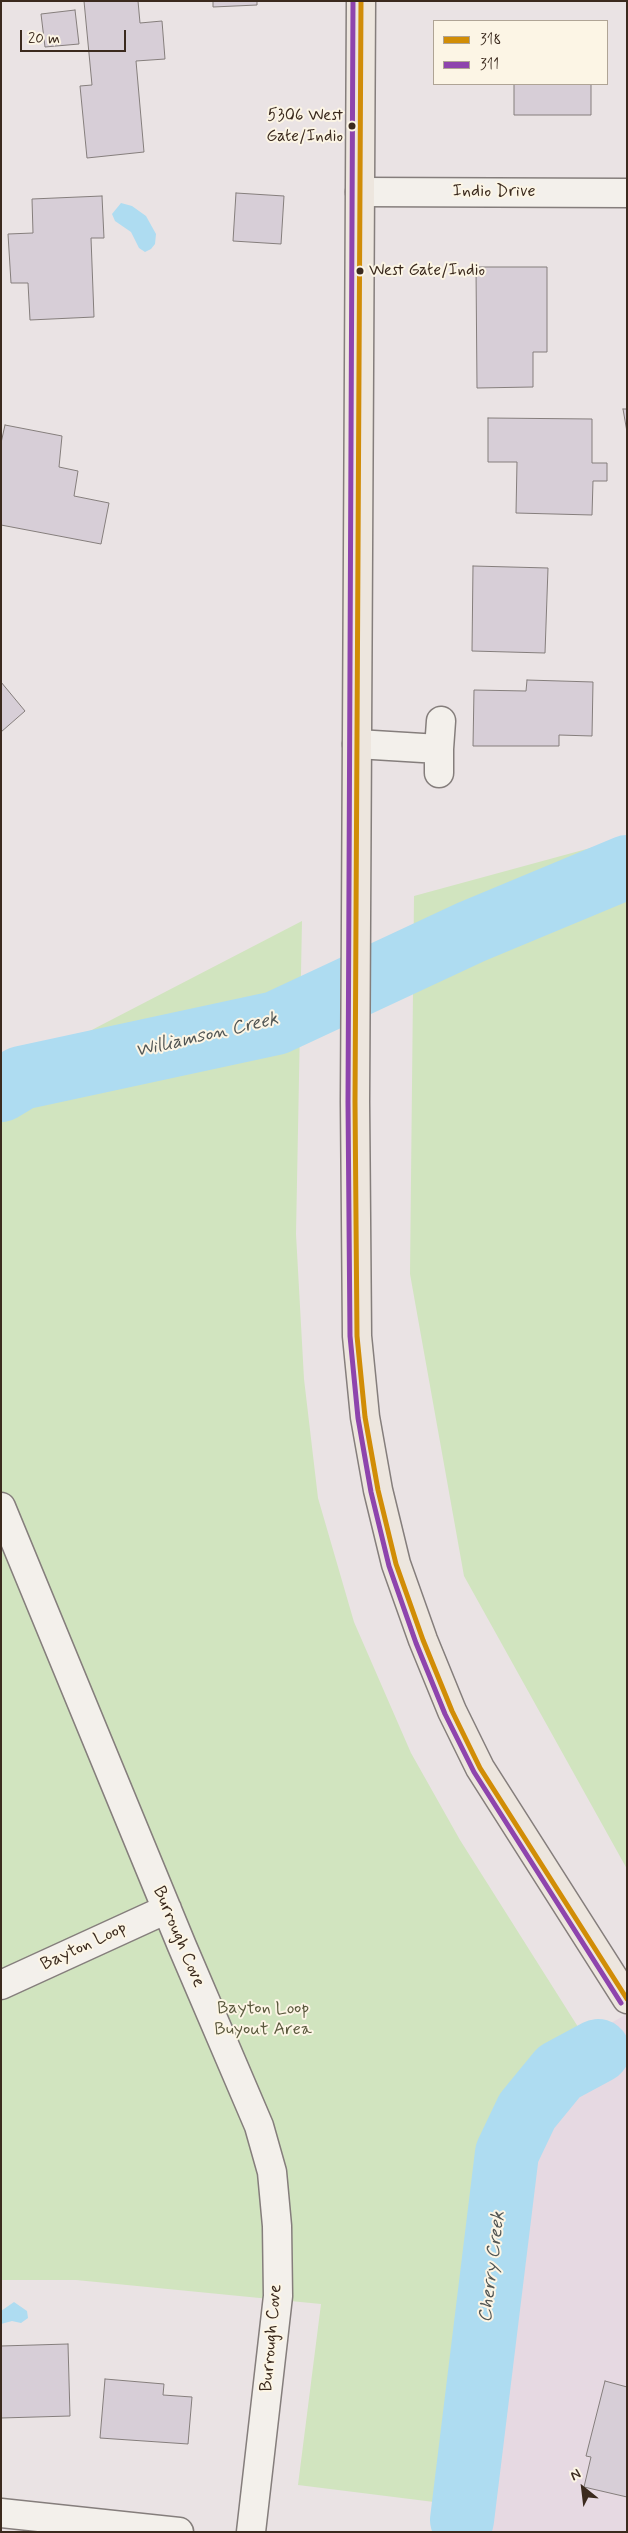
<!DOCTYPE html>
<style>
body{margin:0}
#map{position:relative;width:628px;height:2533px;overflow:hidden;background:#eae3e4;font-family:Mynerve,sans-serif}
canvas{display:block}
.frame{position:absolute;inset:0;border:2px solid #3b2a1e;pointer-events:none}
.legend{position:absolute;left:433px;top:20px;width:175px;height:65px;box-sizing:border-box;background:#fcf5e5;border:1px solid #afa495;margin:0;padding:6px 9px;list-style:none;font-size:15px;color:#3b2a1e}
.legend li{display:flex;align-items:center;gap:10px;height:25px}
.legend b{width:25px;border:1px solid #afa495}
.north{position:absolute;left:558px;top:2463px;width:50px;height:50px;-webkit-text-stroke:4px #fcf5e5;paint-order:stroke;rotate:331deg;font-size:14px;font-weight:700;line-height:20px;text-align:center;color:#3b2a1e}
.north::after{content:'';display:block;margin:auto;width:18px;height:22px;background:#3b2a1e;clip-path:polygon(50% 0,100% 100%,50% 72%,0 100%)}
.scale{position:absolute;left:20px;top:30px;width:106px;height:22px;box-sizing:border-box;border:2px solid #3b2a1e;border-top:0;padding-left:6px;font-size:15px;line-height:18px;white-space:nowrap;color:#3b2a1e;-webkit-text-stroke:4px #fcf5e5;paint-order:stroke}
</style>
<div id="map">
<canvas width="628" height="2533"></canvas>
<div class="frame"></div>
<ul class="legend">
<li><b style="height:6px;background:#d18d06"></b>318</li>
<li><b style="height:6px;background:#8e44ad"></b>311</li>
</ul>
<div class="north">N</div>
<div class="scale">20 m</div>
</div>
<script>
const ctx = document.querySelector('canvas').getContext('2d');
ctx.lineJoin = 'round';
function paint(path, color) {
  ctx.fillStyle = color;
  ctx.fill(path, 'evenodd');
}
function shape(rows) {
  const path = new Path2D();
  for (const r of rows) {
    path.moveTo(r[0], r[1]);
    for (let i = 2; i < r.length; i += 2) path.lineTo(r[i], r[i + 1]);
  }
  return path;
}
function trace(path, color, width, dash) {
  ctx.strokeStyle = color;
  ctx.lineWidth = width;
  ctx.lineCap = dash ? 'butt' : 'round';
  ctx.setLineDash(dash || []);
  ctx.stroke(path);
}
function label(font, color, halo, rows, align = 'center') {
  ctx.font = font + ' Mynerve,sans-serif';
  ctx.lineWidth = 4;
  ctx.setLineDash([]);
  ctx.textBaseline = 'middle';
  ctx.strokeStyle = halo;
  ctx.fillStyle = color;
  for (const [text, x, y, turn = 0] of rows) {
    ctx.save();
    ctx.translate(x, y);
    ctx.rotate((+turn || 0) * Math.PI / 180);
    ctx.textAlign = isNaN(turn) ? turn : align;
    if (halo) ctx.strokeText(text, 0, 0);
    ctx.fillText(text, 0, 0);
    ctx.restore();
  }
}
paint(shape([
 [627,2014,627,2532,432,2532,442,2503,473,2291,499,2134,525,2071]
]), '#e6d9e2');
paint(shape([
 [627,838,627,1869,464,1576,410,1274,414,896],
 [302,921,296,1234,304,1379,318,1498,354,1622,411,1753,460,1840,585,2038,525,2071,499,2134,473,2291,442,2503,298,2485,321,2304,76,2280,1,2280,1,1077]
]), '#d1e4bf');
paint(shape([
 [121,203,132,206,146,216,156,234,155,244,151,249,145,252,139,248,131,232,115,221,112,214],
 [14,2302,27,2311,28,2318,21,2323,12,2321,1,2324,1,2311]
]), '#aedcf1');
trace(shape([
 [1,1090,21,1078,276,1023,471,932,627,867],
 [462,2520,507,2153,527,2111,559,2072,598,2051]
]), '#aedcf1', 64);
const building = shape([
 [84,1,138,1,140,23,162,21,165,59,136,61,144,152,87,158,80,86,92,85,84,1],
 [213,1,257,1,257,5,213,7,213,1],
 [75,10,79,44,45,47,41,14,75,10],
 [514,84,591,84,591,115,514,115,514,84],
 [236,193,284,196,281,244,233,241,236,193],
 [102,196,104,238,91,238,94,317,30,320,28,283,11,283,8,234,33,233,32,199,102,196],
 [476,267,547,267,547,352,533,352,533,387,477,388,476,267],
 [623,409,627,409,627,432,623,409],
 [488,418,592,419,592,463,607,463,607,481,593,481,592,515,516,513,517,462,488,462,488,418],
 [5,425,62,436,59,467,78,471,74,496,109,503,101,544,1,525,1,443,5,425],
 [473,566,548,568,545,653,472,651,473,566],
 [527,680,593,682,592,736,559,735,559,746,473,746,474,690,526,691,527,680],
 [1,682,25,711,1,732,1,682],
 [68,2344,70,2416,1,2418,1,2346,68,2344],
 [105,2379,164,2384,163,2395,192,2397,188,2444,100,2438,105,2379],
 [605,2381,627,2387,627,2497,584,2487,591,2457,586,2456,605,2381]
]);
paint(building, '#d7ced7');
trace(building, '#857e7c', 1);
const minor = shape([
 [360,192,627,193],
 [357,744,439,749,441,721],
 [439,749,439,773],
 [1,1507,182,1946,259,2126,272,2172,277,2226,278,2296,251,2532],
 [1,1985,167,1909],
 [1,2513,179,2532]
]);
const major = shape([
 [361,1,355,1101,357,1336,365,1417,378,1490,396,1564,423,1640,452,1711,480,1768,627,1999]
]);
trace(minor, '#857e7c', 31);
trace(major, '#857e7c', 31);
trace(minor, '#f3f0eb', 28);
trace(major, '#ede6de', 28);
trace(shape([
 [361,1,355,1101,357,1336,365,1417,378,1490,396,1564,423,1640,452,1711,480,1768,627,1999]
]), '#d18d06', 5);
trace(shape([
 [353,1,348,1101,350,1336,358,1418,371,1492,389,1566,416,1643,445,1714,474,1772,621,2003]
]), '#8e44ad', 5);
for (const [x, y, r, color] of [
 [352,126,4.5,"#3b2a1e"],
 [360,271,4.5,"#3b2a1e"]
]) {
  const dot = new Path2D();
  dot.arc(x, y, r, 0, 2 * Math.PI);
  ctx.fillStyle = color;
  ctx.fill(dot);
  trace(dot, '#fcf5e5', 2);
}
label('17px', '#3b2a1e', '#fcf5e5', [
 ["5306 West",343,116],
 ["Gate/Indio",343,137],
 ["West Gate/Indio",369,271,"left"]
], 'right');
label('18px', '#3b2a1e', '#fcf5e5', [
 ["Indio Drive",494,192],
 ["Burrough Cove",178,1937,67],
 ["Bayton Loop",84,1947,-25],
 ["Burrough Cove",272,2338,-85]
]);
label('18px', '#5b593e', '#fcf5e5', [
 ["Bayton Loop",263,2009],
 ["Buyout Area",263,2030]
]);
label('italic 19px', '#525654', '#fcf5e5', [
 ["Williamson Creek",207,1036,-13],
 ["Cherry Creek",493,2267,-83]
]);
</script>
